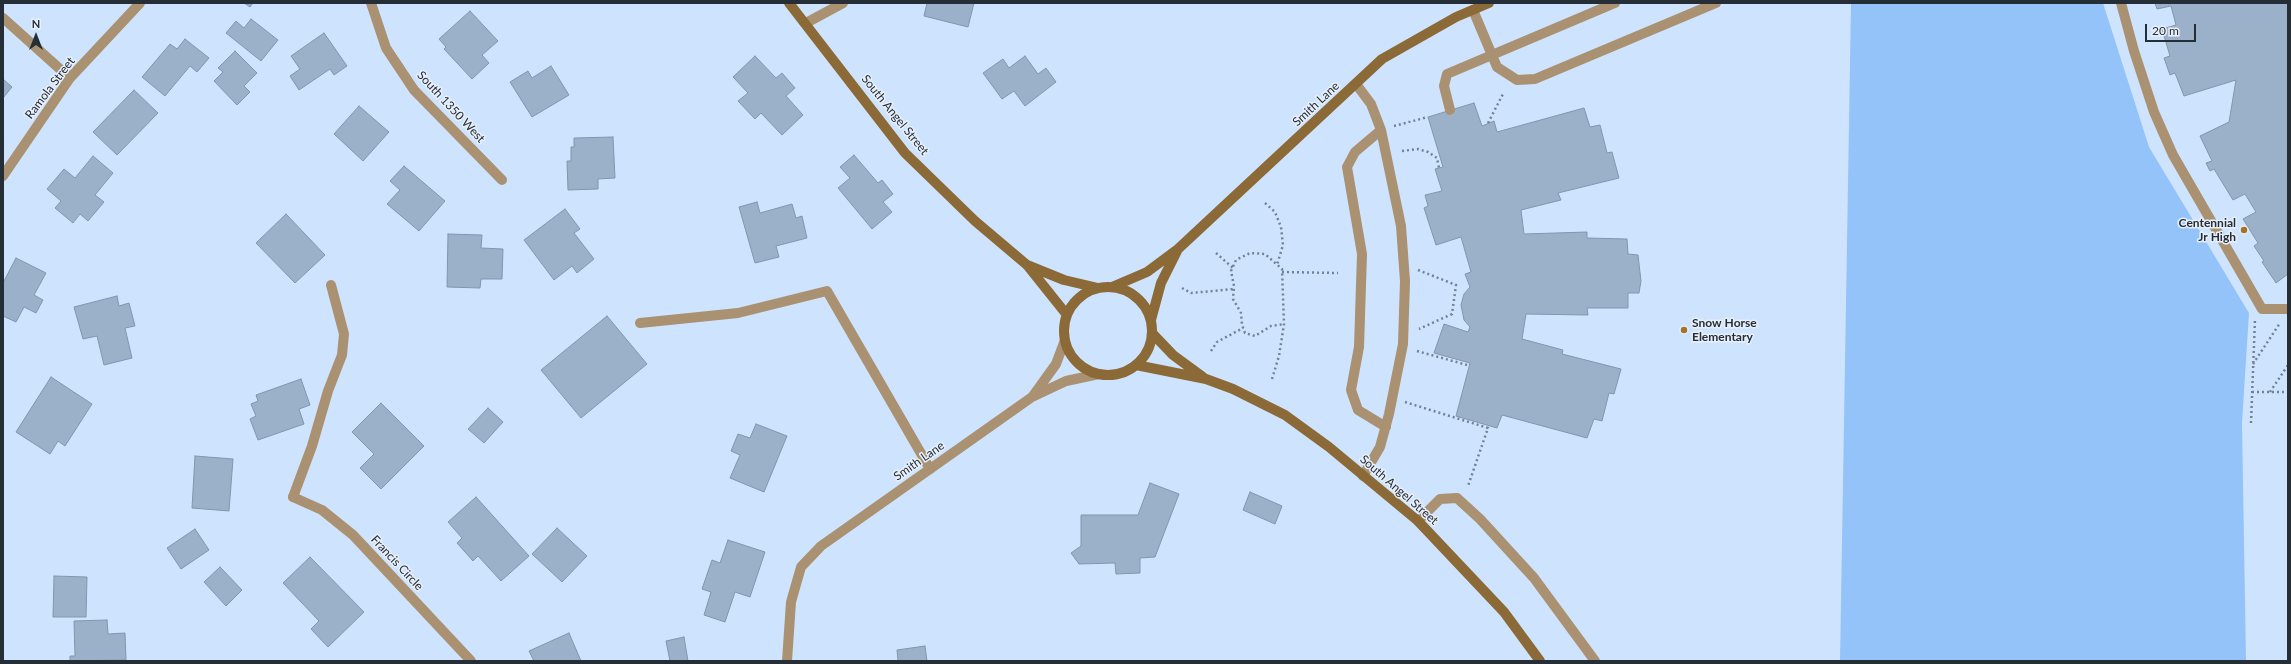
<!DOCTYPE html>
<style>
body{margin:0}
#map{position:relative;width:2291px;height:664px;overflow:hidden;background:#cee4fe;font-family:Lato,sans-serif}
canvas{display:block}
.frame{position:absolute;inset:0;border:4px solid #252d37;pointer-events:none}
.north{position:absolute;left:16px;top:16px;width:40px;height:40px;-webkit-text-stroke:3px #e7f0fa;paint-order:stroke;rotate:0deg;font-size:11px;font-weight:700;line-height:16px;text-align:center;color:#252d37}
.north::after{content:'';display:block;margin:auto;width:14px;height:18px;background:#252d37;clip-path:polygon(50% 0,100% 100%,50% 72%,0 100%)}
.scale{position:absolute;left:2145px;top:24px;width:51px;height:18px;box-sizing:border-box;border:2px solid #252d37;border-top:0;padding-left:5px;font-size:12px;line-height:14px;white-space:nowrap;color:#252d37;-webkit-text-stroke:3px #e7f0fa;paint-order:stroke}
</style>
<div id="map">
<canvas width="2291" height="664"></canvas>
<div class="frame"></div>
<div class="north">N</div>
<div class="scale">20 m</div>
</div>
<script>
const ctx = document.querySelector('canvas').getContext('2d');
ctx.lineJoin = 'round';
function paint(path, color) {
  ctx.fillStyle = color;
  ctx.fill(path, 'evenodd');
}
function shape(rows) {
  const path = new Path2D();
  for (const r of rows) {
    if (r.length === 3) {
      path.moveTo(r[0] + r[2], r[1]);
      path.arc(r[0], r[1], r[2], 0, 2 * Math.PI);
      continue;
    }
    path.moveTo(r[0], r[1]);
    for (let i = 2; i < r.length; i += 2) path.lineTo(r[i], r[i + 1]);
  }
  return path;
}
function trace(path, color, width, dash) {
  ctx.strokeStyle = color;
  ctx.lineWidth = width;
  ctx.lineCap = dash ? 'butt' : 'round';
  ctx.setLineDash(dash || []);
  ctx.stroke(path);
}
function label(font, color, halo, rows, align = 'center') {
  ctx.font = font + ' Lato,sans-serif';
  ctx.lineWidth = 3;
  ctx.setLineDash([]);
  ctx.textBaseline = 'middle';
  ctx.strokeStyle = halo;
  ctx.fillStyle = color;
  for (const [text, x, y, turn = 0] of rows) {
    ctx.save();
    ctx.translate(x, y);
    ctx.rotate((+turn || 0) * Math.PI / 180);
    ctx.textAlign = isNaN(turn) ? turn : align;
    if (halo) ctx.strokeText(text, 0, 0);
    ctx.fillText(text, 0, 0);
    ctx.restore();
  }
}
paint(shape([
 [1851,3,2103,3,2149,147,2249,313,2242,423,2246,661,1840,661]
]), '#94c3fa');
const building = shape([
 [244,3,253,3,250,7,244,3],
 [927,3,974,3,968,27,924,16,927,3],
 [2155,3,2288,3,2288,274,2276,283,2262,262,2264,261,2254,246,2258,243,2243,219,2256,212,2245,194,2233,200,2214,169,2210,171,2206,163,2212,161,2200,136,2229,122,2236,80,2184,96,2175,73,2170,75,2164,58,2170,56,2162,29,2176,25,2171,6,2157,9,2155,3],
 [470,11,498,41,482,55,489,63,472,79,444,49,446,47,439,39,470,11],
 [251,19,278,40,261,61,226,33,236,21,244,28,251,19],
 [324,33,347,66,334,75,330,69,299,90,290,76,300,69,291,56,324,33],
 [185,39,209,58,197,72,190,66,165,96,142,77,170,44,177,49,185,39],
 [235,51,257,73,244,86,250,92,237,105,214,81,223,72,218,68,235,51],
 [755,56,776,78,782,73,795,88,786,96,803,115,782,135,761,113,755,119,738,101,748,93,733,77,755,56],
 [1025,56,1038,74,1046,68,1056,82,1025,106,1014,91,1002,99,983,73,1003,59,1009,68,1025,56],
 [551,66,569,95,532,117,510,82,528,71,532,78,551,66],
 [3,79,12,87,3,98,3,79],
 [134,90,158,113,117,155,93,132,134,90],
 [1474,103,1482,126,1494,121,1497,132,1584,108,1590,127,1600,125,1607,153,1612,152,1619,178,1558,193,1561,200,1521,210,1524,234,1587,232,1587,238,1627,239,1628,254,1638,255,1641,281,1639,293,1628,293,1628,308,1587,308,1588,315,1526,314,1522,339,1563,350,1562,354,1621,369,1614,394,1609,393,1602,421,1594,419,1587,438,1502,415,1497,428,1456,416,1470,363,1434,353,1444,324,1468,332,1470,327,1464,320,1461,305,1464,294,1470,287,1465,274,1471,272,1461,237,1436,245,1424,208,1428,206,1425,195,1442,191,1435,169,1443,167,1428,117,1474,103],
 [359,106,389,132,363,161,334,134,359,106],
 [613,137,615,178,598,179,598,189,568,190,567,161,571,161,571,147,574,147,574,138,613,137],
 [854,155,878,183,882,180,893,194,883,202,892,212,872,229,838,188,850,178,840,167,854,155],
 [93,156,113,173,95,195,104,202,88,221,80,214,73,223,55,208,61,201,47,189,64,169,75,178,93,156],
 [404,166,445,201,419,231,387,204,400,190,390,181,404,166],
 [757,202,760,213,792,204,796,218,802,216,807,238,776,246,779,257,755,263,739,207,757,202],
 [565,209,580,229,574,233,594,259,577,273,572,266,554,280,524,240,565,209],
 [286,214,325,255,295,283,256,243,286,214],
 [448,234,482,235,481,248,503,249,502,279,481,279,480,288,447,287,448,234],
 [16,258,46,273,34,295,43,300,36,313,24,307,16,322,3,316,3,283,16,258],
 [117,296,119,306,129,303,135,326,125,328,132,358,104,365,97,336,83,339,74,307,117,296],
 [607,316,647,364,581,418,541,370,607,316],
 [51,377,92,404,65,446,58,441,50,454,16,432,51,377],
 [301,379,310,405,299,409,304,424,258,440,250,419,256,416,251,404,258,401,256,395,301,379],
 [381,403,424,446,381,489,360,468,374,454,352,432,381,403],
 [488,408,503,422,484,443,468,429,488,408],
 [756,424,787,436,764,492,730,478,740,455,731,451,738,434,750,438,756,424],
 [195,456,233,459,229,511,192,508,195,456],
 [1150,483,1179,494,1155,557,1140,558,1140,573,1116,574,1115,563,1079,564,1071,553,1081,546,1081,515,1138,515,1150,483],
 [1250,492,1282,506,1275,524,1243,510,1250,492],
 [476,497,529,556,501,581,478,556,473,561,457,543,462,538,448,522,476,497],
 [557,528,587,556,562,582,532,554,557,528],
 [195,529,209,550,181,569,167,548,195,529],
 [728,540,765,552,750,597,735,592,725,622,704,615,711,592,702,589,712,560,720,563,728,540],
 [310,557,364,612,328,647,311,629,319,621,283,583,310,557],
 [220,567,242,590,226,606,204,582,220,567],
 [54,576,87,577,86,617,53,617,54,576],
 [107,620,108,634,125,633,126,660,70,661,70,656,75,656,74,621,107,620],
 [569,633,581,661,534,661,529,651,569,633],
 [684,637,688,661,670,661,666,641,684,637],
 [925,646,927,661,898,661,897,650,925,646]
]);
paint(building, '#9bb0c9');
trace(building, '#8196ae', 1);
trace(shape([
 [1488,123,1504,92],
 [1394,126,1428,117],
 [1402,151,1418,149,1428,152,1437,158,1439,168],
 [1265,203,1275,212,1281,227,1283,245,1277,265],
 [1216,253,1233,268],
 [1418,270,1456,285,1452,314,1419,329],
 [1282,272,1338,273],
 [1182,288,1191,293,1234,289],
 [1211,351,1217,342,1243,328],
 [1417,351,1467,365],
 [2253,364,2280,323],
 [1272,379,1279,356,1284,324,1282,269,1265,254,1250,253,1236,260,1231,271,1234,286,1233,299,1241,313,1242,325,1245,333,1255,336,1271,326,1284,324],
 [2252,392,2288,392],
 [2270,392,2288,365],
 [1405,402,1488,428,1468,486],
 [2251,423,2255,319]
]), '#738293', 2.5, [2, 3]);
trace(shape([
 [2121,3,2134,51,2154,112,2173,155,2262,309,2288,309],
 [1473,10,1497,67,1517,80,1535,79,1716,3],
 [806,23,843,3],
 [1356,84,1371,104,1381,130,1401,226,1405,281,1403,344,1389,414,1380,447,1363,476],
 [1450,110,1444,86,1447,74,1615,3],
 [1381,130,1355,152,1347,167,1362,254,1359,347,1351,390,1358,410,1386,427],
 [640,323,738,313,827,291,930,469],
 [293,497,312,446,328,391,342,355,344,334,331,285],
 [1418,521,1440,499,1457,498,1480,519,1534,578,1595,661]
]), '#a99171', 10);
trace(shape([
 [371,3,386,48,414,90,502,180],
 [3,18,70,78],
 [3,176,70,78,140,3],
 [1033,396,1056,364,1065,340],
 [293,497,322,510,353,535,471,661],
 [787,661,791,602,801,567,821,546,1032,397,1066,381,1099,374]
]), '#a99171', 10);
trace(shape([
 [789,3,905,153,975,221,1027,265,1067,315],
 [1027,265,1064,280,1098,288],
 [1112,287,1147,272,1178,249,1382,59,1456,17,1489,3],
 [1108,331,44],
 [1151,320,1161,283,1177,251],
 [1152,333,1173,355,1203,377],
 [1136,365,1206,379,1233,389,1285,415,1329,447,1418,521,1504,612,1540,661]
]), '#8c6a37', 10);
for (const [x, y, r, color] of [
 [2244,230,4,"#a37428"],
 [1684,330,4,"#a37428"]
]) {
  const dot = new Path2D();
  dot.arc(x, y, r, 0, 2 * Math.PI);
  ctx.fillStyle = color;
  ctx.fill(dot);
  trace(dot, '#e7f0fa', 1.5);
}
label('12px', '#252d37', '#e7f0fa', [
 ["Ramola Street",50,88,-53],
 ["Smith Lane",1316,104,-43],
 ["South 1350 West",451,107,47],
 ["South Angel Street",895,115,51],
 ["Smith Lane",919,461,-35],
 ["South Angel Street",1399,490,41],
 ["Francis Circle",397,563,47]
]);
label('bold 12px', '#252d37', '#e7f0fa', [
 ["Centennial",2236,223],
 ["Jr High",2236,237],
 ["Snow Horse",1692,323,"left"],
 ["Elementary",1692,337,"left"]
], 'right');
</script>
